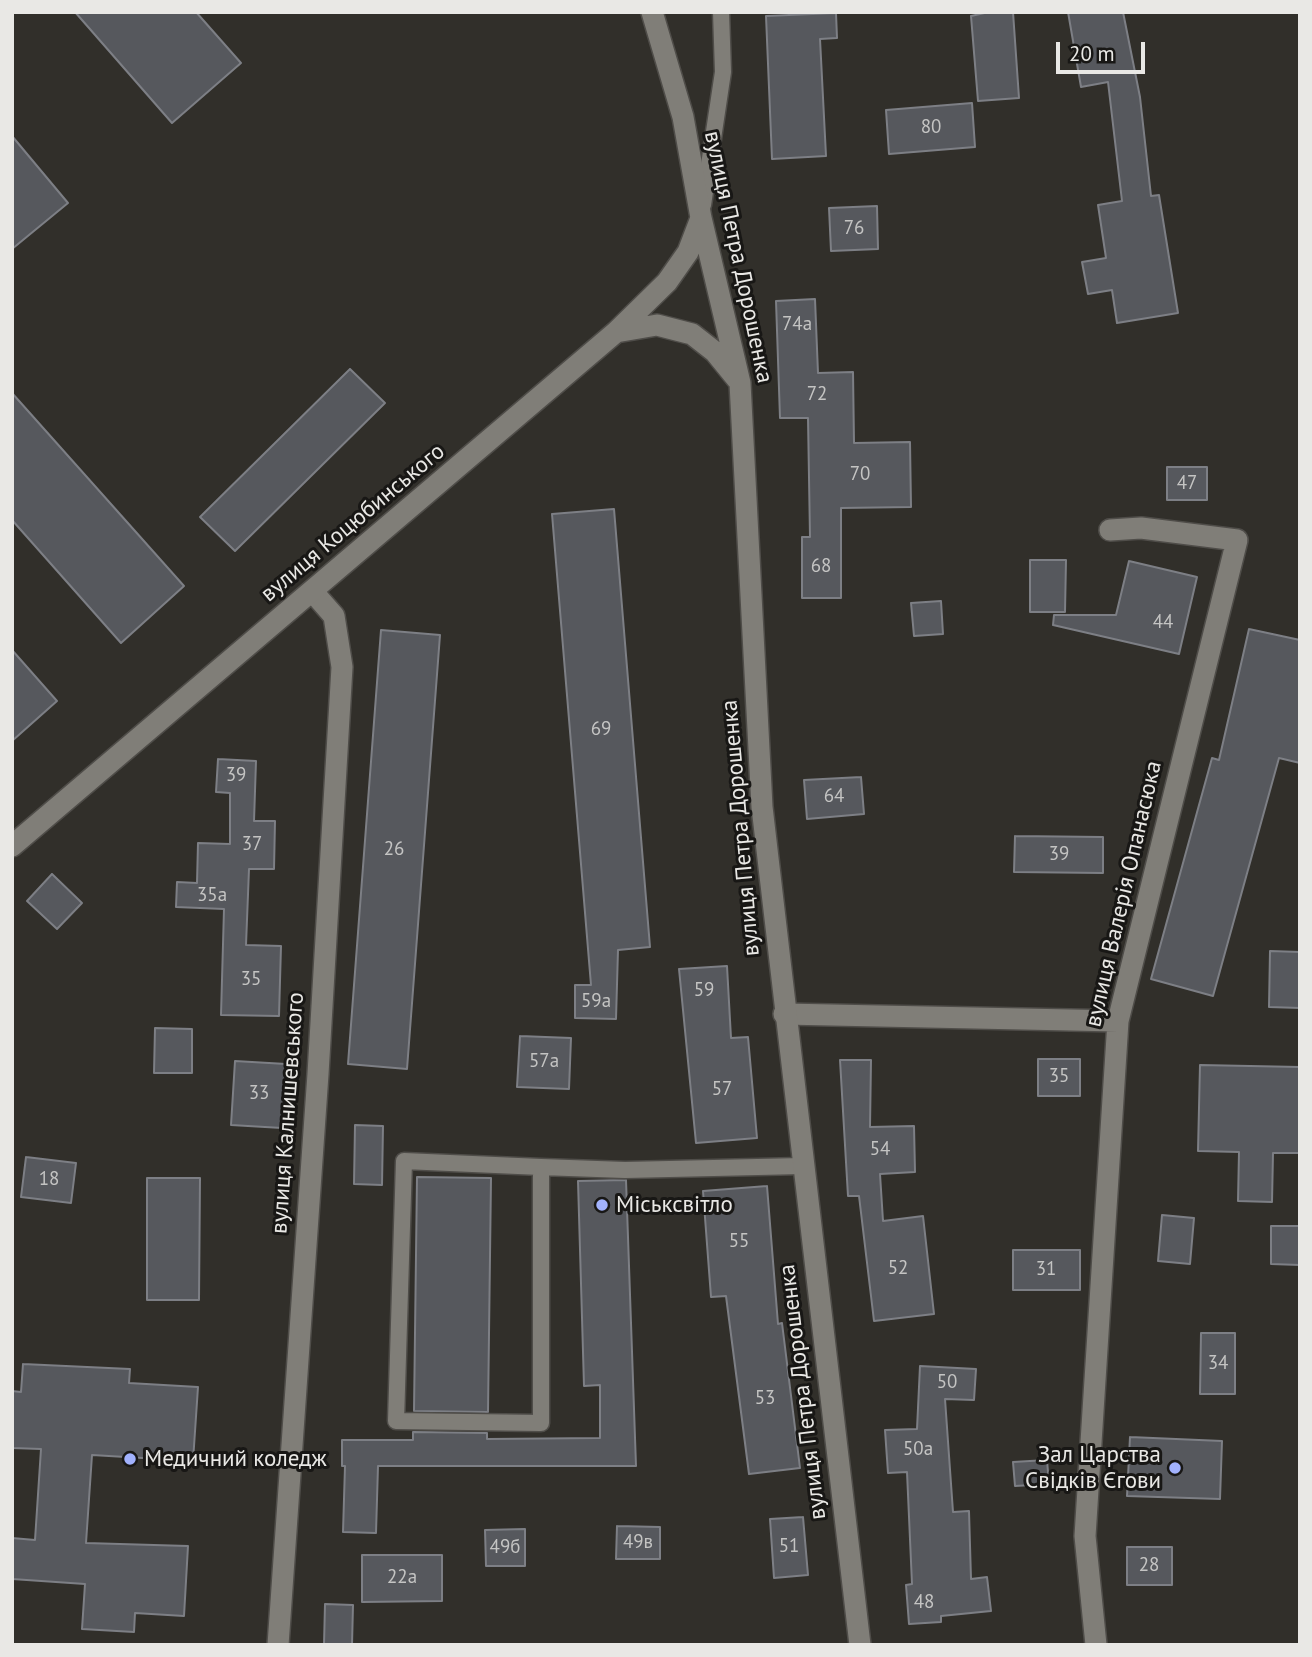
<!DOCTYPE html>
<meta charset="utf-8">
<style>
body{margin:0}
#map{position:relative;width:1312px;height:1657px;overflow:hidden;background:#312f2a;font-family:"PT Sans",sans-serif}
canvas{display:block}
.frame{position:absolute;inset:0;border:14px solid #e9e8e5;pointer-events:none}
.scale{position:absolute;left:1056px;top:42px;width:89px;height:32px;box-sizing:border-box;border:4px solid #e9e8e5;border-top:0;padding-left:9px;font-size:21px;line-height:24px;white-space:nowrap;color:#e9e8e5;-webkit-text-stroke:5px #181715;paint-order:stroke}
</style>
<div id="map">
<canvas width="1312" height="1657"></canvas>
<div class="frame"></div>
<div class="scale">20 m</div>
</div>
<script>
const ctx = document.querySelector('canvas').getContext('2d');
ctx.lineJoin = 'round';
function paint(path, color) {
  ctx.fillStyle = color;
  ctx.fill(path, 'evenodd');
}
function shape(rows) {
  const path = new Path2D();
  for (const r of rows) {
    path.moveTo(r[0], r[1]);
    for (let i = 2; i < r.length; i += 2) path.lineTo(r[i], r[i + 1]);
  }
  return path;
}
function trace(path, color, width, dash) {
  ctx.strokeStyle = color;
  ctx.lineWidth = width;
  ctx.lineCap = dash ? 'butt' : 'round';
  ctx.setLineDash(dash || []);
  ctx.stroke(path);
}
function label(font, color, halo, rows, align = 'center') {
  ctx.font = font + ' "PT Sans",sans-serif';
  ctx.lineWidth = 6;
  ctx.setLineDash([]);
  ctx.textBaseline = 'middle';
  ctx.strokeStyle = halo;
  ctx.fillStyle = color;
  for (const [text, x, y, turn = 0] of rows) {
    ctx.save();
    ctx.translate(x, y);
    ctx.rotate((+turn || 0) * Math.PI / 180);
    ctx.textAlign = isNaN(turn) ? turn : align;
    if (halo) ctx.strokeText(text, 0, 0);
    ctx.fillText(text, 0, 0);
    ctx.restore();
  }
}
const building = shape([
 [75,12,196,12,241,63,172,123,75,12],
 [989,12,1013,12,1019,98,978,101,971,16,989,12],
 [1068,12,1123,12,1140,97,1151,196,1159,195,1178,313,1117,323,1112,290,1088,294,1082,262,1106,258,1098,205,1122,201,1108,82,1081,87,1068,12],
 [836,13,837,38,820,39,826,156,772,159,766,16,836,13],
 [972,103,975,147,889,154,886,110,972,103],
 [12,136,68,203,12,249,12,136],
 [877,206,878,249,831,251,829,208,877,206],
 [815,299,818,373,853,372,854,443,910,442,911,507,841,508,841,598,802,598,802,537,810,537,808,418,780,418,776,301,815,299],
 [350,369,385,403,235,551,200,517,350,369],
 [12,393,184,586,121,643,12,520,12,393],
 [1167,467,1207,467,1207,500,1167,500,1167,467],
 [614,509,650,947,618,950,616,1019,575,1018,575,985,591,985,552,514,614,509],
 [1030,560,1066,560,1065,612,1030,612,1030,560],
 [1129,561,1197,577,1179,654,1053,625,1054,615,1116,615,1129,561],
 [941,601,943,634,914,636,911,603,941,601],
 [1249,629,1300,640,1300,763,1279,758,1213,996,1151,979,1212,758,1219,760,1249,629],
 [381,630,440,635,407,1069,348,1064,381,630],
 [12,650,57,701,12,741,12,650],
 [218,759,256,761,254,821,275,821,274,869,249,869,246,945,281,946,279,1016,221,1015,224,909,176,907,177,882,197,883,198,843,230,844,230,793,216,792,218,759],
 [861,777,864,814,807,819,804,780,861,777],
 [1015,836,1103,837,1103,873,1014,872,1015,836],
 [52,874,82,903,57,929,27,901,52,874],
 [1270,951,1300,952,1300,1008,1269,1007,1270,951],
 [727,966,731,1038,748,1037,757,1138,696,1143,679,969,727,966],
 [155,1028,192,1029,192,1073,154,1073,155,1028],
 [520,1036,571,1038,569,1089,517,1087,520,1036],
 [1038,1059,1080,1059,1080,1096,1038,1096,1038,1059],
 [840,1060,871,1060,870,1127,914,1126,915,1172,880,1174,883,1221,923,1216,934,1314,874,1321,859,1196,848,1196,840,1060],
 [235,1061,286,1064,282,1128,231,1125,235,1061],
 [1200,1065,1300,1067,1300,1153,1273,1153,1272,1202,1238,1201,1239,1152,1198,1151,1200,1065],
 [355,1125,383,1126,382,1185,354,1184,355,1125],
 [26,1157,76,1163,71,1203,21,1197,26,1157],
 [417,1177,491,1178,488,1412,414,1411,417,1177],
 [147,1178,200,1178,199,1300,147,1300,147,1178],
 [626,1180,636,1466,378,1466,376,1533,343,1532,345,1466,342,1466,342,1440,413,1440,413,1432,487,1433,487,1439,600,1438,600,1385,584,1386,578,1181,626,1180],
 [767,1186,778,1324,782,1323,800,1468,749,1474,726,1296,711,1297,703,1191,767,1186],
 [1162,1215,1194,1218,1190,1264,1158,1261,1162,1215],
 [1271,1226,1300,1226,1300,1265,1271,1264,1271,1226],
 [1013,1250,1080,1250,1080,1290,1013,1290,1013,1250],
 [1201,1333,1235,1333,1235,1394,1200,1394,1201,1333],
 [23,1364,130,1369,129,1383,198,1387,193,1461,92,1455,86,1543,188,1546,184,1616,135,1613,134,1632,82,1629,85,1584,12,1579,12,1538,35,1540,41,1449,12,1448,12,1391,21,1392,23,1364],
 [920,1366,976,1369,974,1400,945,1399,953,1512,969,1511,971,1579,987,1577,991,1611,941,1616,941,1622,909,1624,906,1585,912,1584,907,1472,888,1473,885,1430,917,1429,920,1366],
 [1130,1437,1222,1441,1220,1499,1127,1496,1130,1437],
 [1047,1460,1049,1484,1015,1486,1013,1462,1047,1460],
 [803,1517,808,1575,774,1578,770,1519,803,1517],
 [617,1526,660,1527,660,1559,616,1559,617,1526],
 [525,1529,525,1566,486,1566,485,1530,525,1529],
 [1127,1547,1172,1547,1172,1585,1127,1585,1127,1547],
 [362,1555,442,1555,442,1601,362,1602,362,1555],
 [325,1604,353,1605,352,1645,324,1645,325,1604]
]);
paint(building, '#56585d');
trace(building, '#7d7f85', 2);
const service = shape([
 [703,205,723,72,721,12],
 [541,1167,541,1423,396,1421,404,1161,541,1167,625,1170,802,1166]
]);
const minor = shape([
 [784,1014,1118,1021],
 [278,1645,318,1074,342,667,334,616,313,592],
 [1096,1645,1085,1536,1118,1021,1237,540,1141,528,1110,530]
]);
const tertiary = shape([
 [652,12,683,117,701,218,740,383,762,807,860,1645],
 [616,332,657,325,692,334,715,352,737,379],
 [12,846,616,332,667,282,688,252,701,218]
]);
trace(service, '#4f4d49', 19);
trace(minor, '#4f4d49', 24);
trace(tertiary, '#4f4d49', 24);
trace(service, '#807e78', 16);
trace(minor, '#807e78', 21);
trace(tertiary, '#807e78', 21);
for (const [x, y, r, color] of [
 [602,1205,7,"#a2b2fd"],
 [130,1459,7,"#a2b2fd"],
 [1175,1468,7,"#a2b2fd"]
]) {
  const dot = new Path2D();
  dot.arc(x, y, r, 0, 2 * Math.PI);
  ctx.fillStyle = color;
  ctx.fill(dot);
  trace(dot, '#181715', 2.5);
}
label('19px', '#c4c4c3', null, [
 ["80",931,128],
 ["76",854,229],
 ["74а",797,325],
 ["72",817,395],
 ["70",860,475],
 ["47",1187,484],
 ["68",821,567],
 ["44",1163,623],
 ["69",601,730],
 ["39",236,776],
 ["64",834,797],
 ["37",252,845],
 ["26",394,850],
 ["39",1059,855],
 ["35а",212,896],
 ["35",251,980],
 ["59",704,991],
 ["59а",596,1002],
 ["57а",544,1062],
 ["35",1059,1077],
 ["57",722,1090],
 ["33",259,1094],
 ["54",880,1150],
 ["18",49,1180],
 ["55",739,1242],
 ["52",898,1269],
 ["31",1046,1270],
 ["34",1218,1364],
 ["50",947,1383],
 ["53",765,1399],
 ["50а",918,1450],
 ["49в",638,1543],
 ["51",789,1547],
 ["49б",505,1548],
 ["28",1149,1566],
 ["22а",402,1578],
 ["48",924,1603]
]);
label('23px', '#e9e8e5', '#181715', [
 ["вулиця Петра Дорошенка",738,257,78],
 ["вулиця Коцюбинського",353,523,-40],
 ["вулиця Петра Дорошенка",741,828,-95],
 ["вулиця Валерія Опанасюка",1124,894,-77],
 ["вулиця Калнишевського",288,1113,-86],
 ["вулиця Петра Дорошенка",803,1392,-97]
]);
label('23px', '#e9e8e5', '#181715', [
 ["Міськсвітло",616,1205],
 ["Зал Царства",1161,1455,"right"],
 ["Свідків Єгови",1161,1481,"right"],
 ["Медичний коледж",144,1459]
], 'left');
</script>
